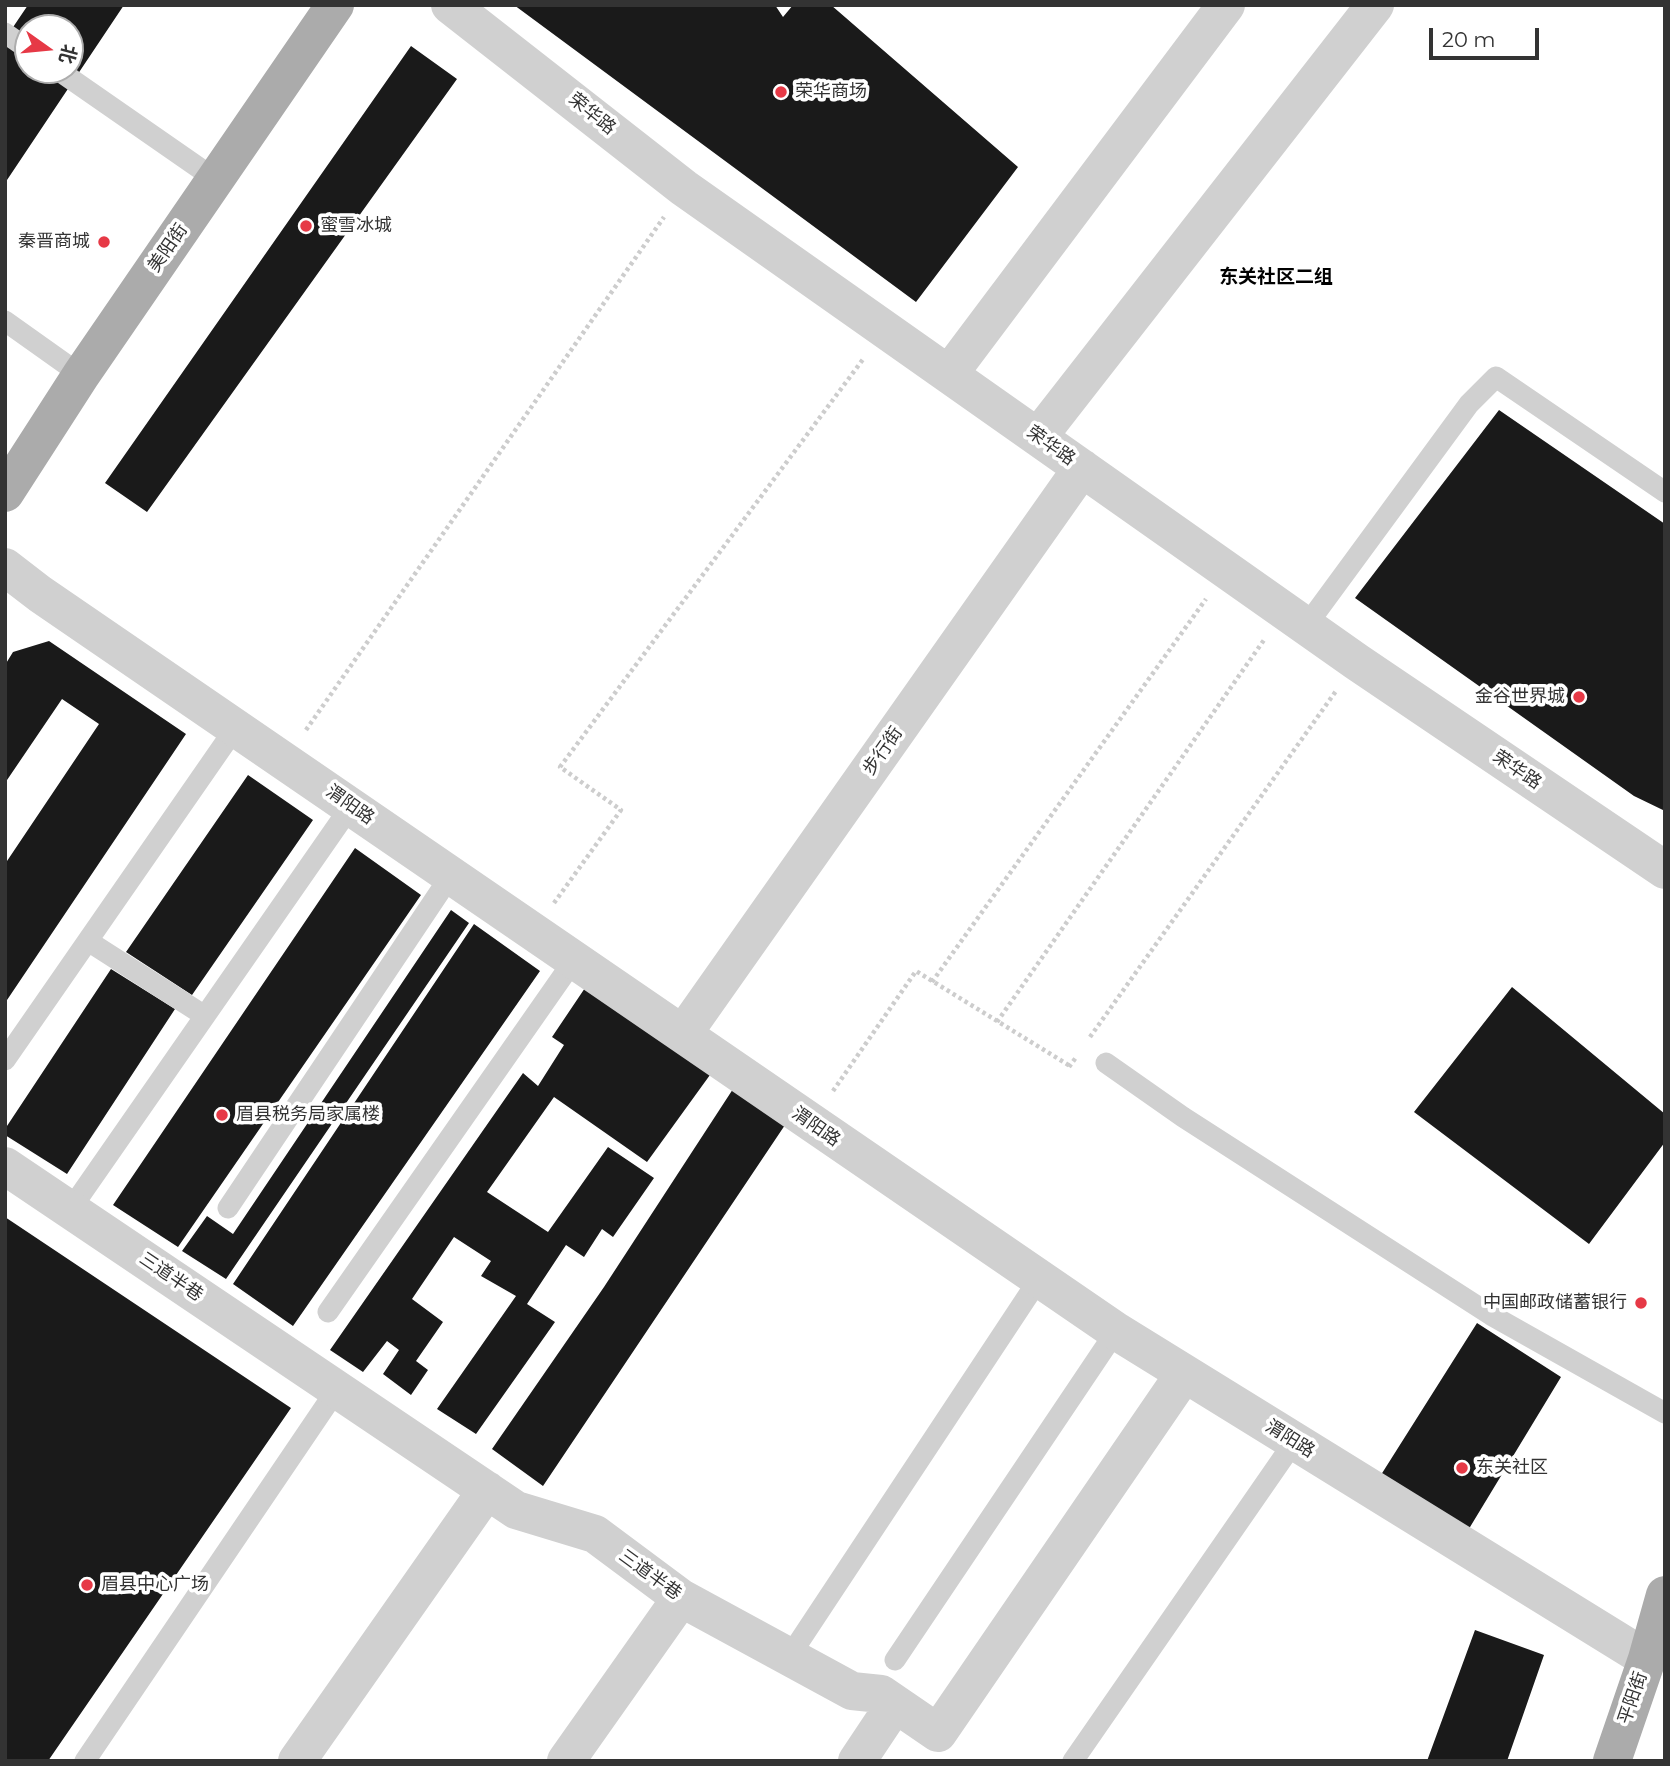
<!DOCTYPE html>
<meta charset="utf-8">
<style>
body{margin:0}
#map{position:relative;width:1670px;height:1766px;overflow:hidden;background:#fff;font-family:Montserrat,"Noto Sans SC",sans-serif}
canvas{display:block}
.frame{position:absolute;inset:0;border:7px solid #333;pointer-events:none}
.north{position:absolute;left:14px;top:14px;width:70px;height:70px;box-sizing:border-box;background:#fff;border:2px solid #adadad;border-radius:50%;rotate:105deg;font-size:19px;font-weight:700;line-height:28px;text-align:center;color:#333}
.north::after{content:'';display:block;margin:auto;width:24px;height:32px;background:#e63946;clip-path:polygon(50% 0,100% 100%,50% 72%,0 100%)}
.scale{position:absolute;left:1429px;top:28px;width:110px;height:32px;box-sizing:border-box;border:4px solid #333;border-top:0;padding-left:9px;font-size:21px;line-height:24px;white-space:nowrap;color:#333;-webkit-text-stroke:5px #fff;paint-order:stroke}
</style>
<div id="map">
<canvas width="1670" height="1766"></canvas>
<div class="frame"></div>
<div class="north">北</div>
<div class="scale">20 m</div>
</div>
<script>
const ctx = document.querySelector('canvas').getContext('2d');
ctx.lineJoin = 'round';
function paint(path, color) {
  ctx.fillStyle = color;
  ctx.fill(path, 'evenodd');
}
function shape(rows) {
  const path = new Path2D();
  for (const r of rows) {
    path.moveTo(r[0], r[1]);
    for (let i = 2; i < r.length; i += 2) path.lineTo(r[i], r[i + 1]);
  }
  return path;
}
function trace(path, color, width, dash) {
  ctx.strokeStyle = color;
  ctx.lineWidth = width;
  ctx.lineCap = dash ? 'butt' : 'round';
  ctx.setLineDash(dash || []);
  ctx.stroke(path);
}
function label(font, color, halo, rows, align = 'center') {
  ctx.font = font + ' Montserrat,"Noto Sans SC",sans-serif';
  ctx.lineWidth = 7;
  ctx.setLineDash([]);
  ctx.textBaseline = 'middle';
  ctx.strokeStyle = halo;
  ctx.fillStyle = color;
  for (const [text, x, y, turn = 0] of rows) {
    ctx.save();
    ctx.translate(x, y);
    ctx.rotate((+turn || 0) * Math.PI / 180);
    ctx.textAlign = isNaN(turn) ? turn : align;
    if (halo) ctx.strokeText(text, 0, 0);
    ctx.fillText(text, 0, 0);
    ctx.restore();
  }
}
paint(shape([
 [28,5,124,5,5,183,5,39],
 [28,28,70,28,70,70,28,70],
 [514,5,775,5,783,17,793,5,831,5,1018,167,916,302],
 [411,46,457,79,147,512,105,483],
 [1499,410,1665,524,1665,811,1634,796,1355,598],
 [49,641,186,734,5,1003,5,864,99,724,62,699,5,783,5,665,13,652],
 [248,775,313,820,192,995,126,952],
 [355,848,421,895,178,1247,113,1205],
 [451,910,469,923,226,1279,182,1251,207,1216,233,1234],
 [474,924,540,971,293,1326,233,1284],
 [111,969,175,1009,67,1174,5,1135,5,1129],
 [589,982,715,1068,647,1162,554,1097,487,1192,548,1232,608,1147,654,1178,613,1237,602,1229,584,1257,566,1245,527,1304,555,1322,476,1434,437,1409,516,1296,481,1276,491,1261,454,1237,412,1299,443,1322,416,1361,428,1370,411,1395,383,1374,399,1350,387,1341,363,1372,330,1350,523,1073,538,1086,564,1045,552,1037],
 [1512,987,1665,1114,1665,1142,1589,1244,1414,1112],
 [733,1089,785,1125,543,1486,492,1449,604,1287],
 [5,1217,291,1408,48,1761,5,1761],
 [1477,1323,1561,1377,1467,1532,1379,1478],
 [1475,1630,1544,1655,1507,1761,1427,1761]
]), '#1a1a1a');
trace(shape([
 [306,730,664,217],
 [554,903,621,810,560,767,864,358],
 [932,982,1206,599],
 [997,1022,1264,640],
 [1090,1037,1336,691],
 [1069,1067,1077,1056],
 [833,1091,916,971,1070,1066]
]), '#cdcdcd', 4.5, [3.5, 3.5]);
trace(shape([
 [5,33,28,49],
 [58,70,215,179],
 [5,321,81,375],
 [1306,626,1469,404,1496,377,1665,492],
 [88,941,205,1016],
 [5,1060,236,727],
 [1106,1063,1183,1117,1491,1315,1665,1413],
 [228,1208,451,875],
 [70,1210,351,806],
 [328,1312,574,960],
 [789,1657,1039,1279],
 [895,1660,1116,1331],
 [85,1761,337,1389],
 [1073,1761,1294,1442]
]), '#d0d0d0', 21);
trace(shape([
 [450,5,684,188,1357,662,1665,870],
 [949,374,1226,5],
 [1038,437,1375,5],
 [5,567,40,594,1116,1331,1647,1659],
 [683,1034,1082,468],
 [5,1166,516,1510,595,1534,681,1598,852,1691,881,1694,938,1733,1184,1374],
 [297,1761,487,1490],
 [566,1761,681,1598],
 [857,1761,895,1704]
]), '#d0d0d0', 38);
trace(shape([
 [5,493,81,375,335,5],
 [1612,1761,1647,1659,1665,1595]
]), '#ababab', 38);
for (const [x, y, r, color] of [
 [781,92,7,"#e63946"],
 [306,226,7,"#e63946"],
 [104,242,7,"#e63946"],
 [1579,697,7,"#e63946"],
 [222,1115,7,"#e63946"],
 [1641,1303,7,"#e63946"],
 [1462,1468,7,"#e63946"],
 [87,1585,7,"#e63946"]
]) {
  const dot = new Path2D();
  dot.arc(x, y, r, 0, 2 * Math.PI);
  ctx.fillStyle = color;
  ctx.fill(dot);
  trace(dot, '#fff', 2.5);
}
label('18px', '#333', '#fff', [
 ["荣华商场",795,92],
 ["蜜雪冰城",320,226],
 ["秦晋商城",90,242,"right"],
 ["金谷世界城",1565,697,"right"],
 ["眉县税务局家属楼",236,1115],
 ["中国邮政储蓄银行",1627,1303,"right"],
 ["东关社区",1476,1468],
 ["眉县中心广场",101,1585]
], 'left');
label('18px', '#333', '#fff', [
 ["荣华路",592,114,39],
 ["美阳街",168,248,-55],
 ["荣华路",1051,446,35],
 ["步行街",883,751,-55],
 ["荣华路",1517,770,34],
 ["渭阳路",350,805,35],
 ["渭阳路",816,1127,35],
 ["三道半巷",171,1277,34],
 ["渭阳路",1290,1439,32],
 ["三道半巷",650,1575,36],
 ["平阳街",1633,1698,-71]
]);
label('bold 19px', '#000', '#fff', [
 ["东关社区二组",1276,277]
]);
</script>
